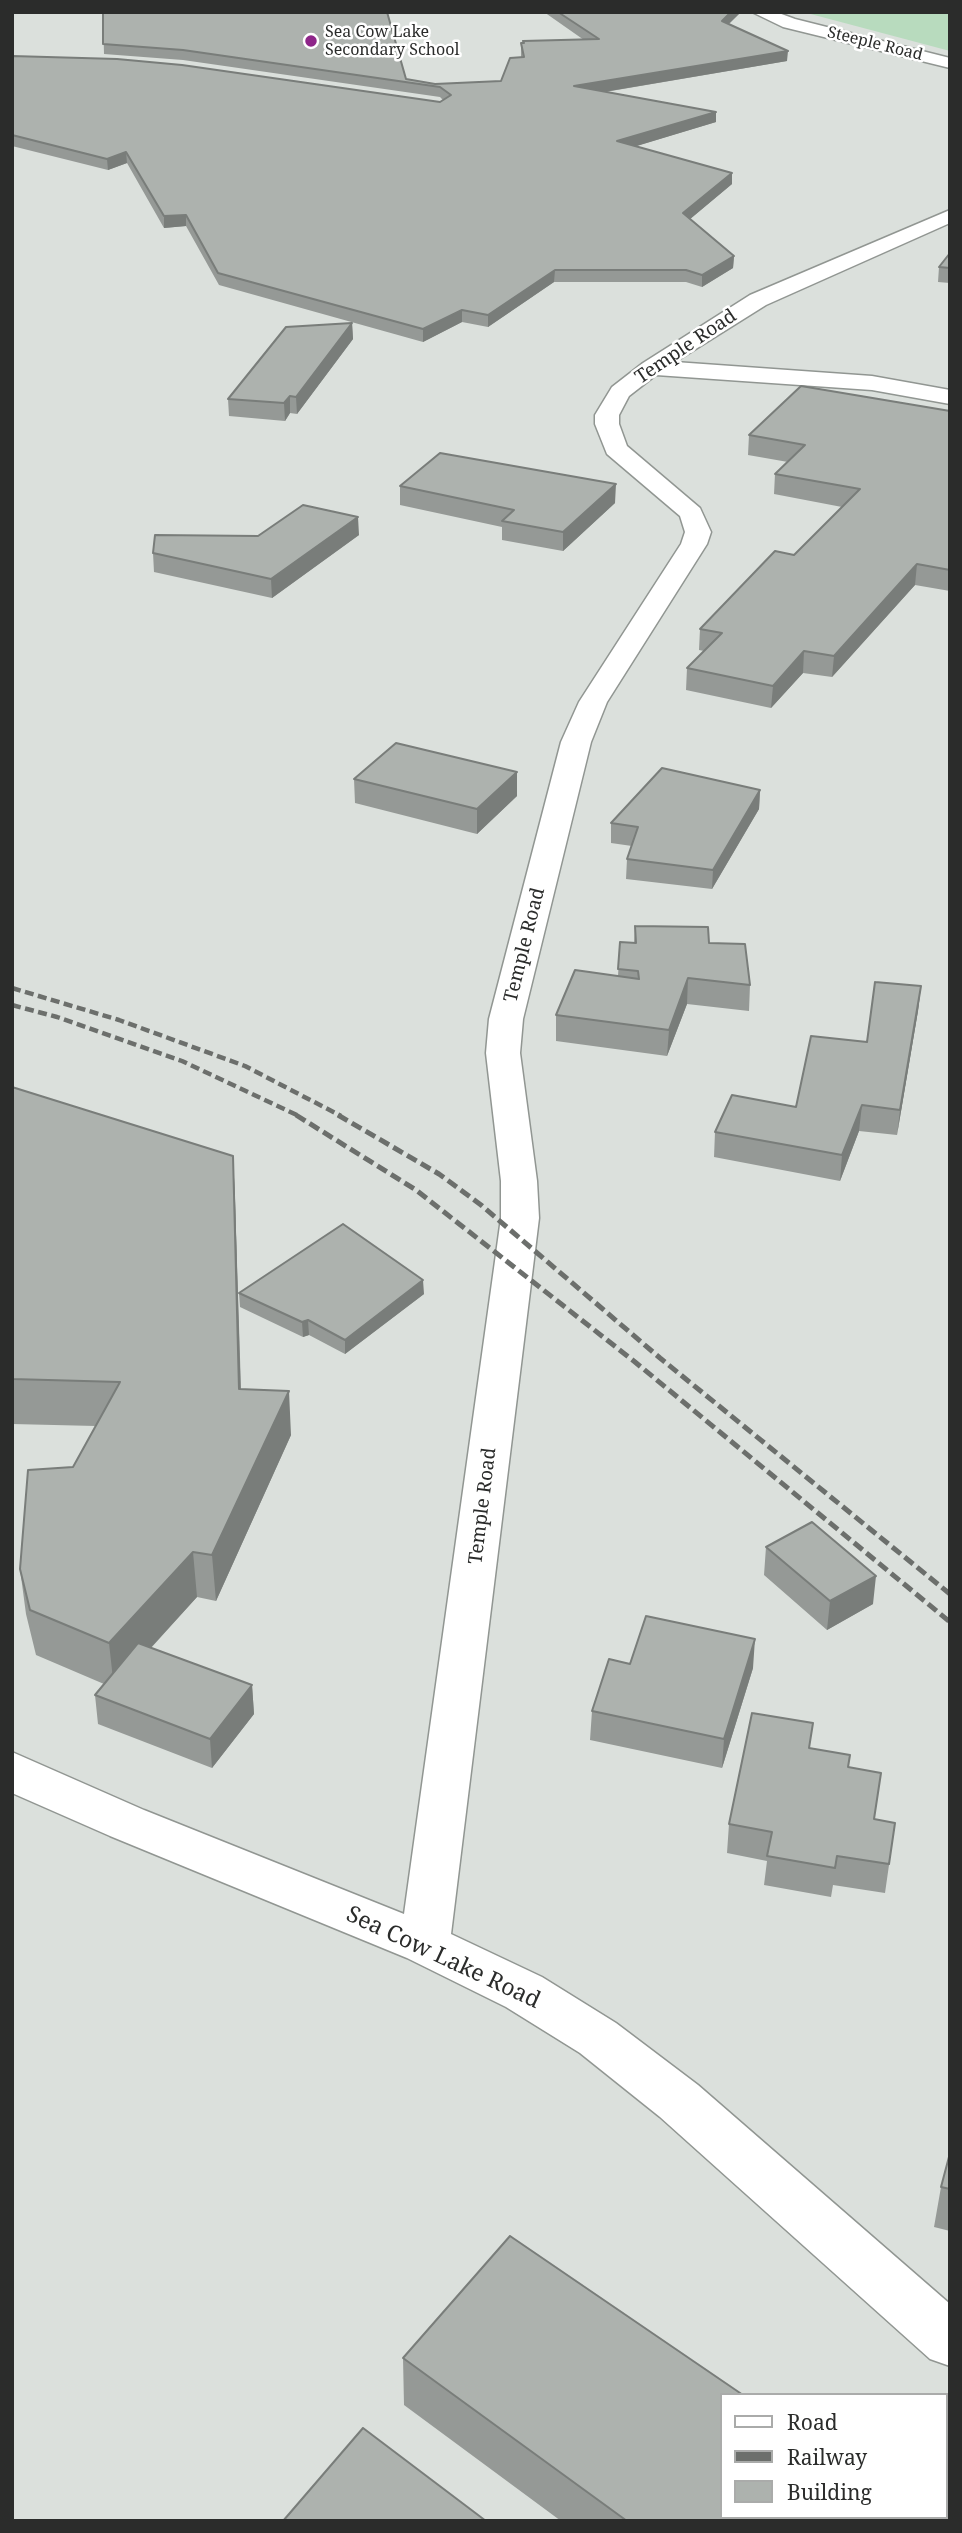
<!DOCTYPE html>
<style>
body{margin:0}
#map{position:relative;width:962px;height:2533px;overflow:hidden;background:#dbe0dc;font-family:"Noto Serif",serif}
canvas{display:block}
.frame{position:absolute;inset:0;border:14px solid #2b2c2b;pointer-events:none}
.legend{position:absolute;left:720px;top:2393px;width:228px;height:126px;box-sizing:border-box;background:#fff;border:2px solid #aaabaa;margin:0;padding:9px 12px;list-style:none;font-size:21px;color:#2b2c2b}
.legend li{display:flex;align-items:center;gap:14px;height:35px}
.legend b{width:35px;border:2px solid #aaabaa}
</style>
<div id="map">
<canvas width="962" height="2533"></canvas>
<div class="frame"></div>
<ul class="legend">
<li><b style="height:9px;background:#fff"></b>Road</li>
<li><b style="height:9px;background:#6c6f6c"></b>Railway</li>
<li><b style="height:19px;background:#adb2ae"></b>Building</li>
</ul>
</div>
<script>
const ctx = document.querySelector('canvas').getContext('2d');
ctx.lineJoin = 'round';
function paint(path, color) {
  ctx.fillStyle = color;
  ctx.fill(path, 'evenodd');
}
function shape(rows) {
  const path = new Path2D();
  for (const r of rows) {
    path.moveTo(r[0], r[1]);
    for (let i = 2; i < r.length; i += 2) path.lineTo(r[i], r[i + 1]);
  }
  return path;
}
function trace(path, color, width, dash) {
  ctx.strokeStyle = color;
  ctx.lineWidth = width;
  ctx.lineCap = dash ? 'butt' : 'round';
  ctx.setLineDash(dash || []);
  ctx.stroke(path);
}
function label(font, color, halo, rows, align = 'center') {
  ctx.font = font + ' "Noto Serif",serif';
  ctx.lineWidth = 5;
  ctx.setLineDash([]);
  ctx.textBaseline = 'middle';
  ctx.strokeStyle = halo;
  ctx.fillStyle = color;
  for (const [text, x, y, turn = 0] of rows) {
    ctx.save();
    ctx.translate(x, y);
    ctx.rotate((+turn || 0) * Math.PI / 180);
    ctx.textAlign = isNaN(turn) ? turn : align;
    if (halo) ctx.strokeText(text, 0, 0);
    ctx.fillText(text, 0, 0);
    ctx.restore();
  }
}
paint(shape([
 [803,12,950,12,950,51]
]), '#b8dbbe');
const street = shape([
 [752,12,776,12,795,19,950,58,950,68,783,27,752,12],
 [950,210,950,223,766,305,675,362,872,376,950,390,950,404,872,390,656,375,629,396,619,415,619,424,627,446,700,508,711,532,707,544,607,702,591,742,523,1019,520,1053,537,1181,539,1218,451,1934,542,1977,616,2023,698,2085,950,2304,950,2366,930,2359,660,2117,580,2053,506,2007,407,1958,110,1836,12,1793,12,1752,144,1810,404,1914,501,1218,501,1181,486,1053,489,1019,561,742,579,702,681,544,685,532,680,516,607,454,595,424,595,415,612,387,643,363,750,295,950,210]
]);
trace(street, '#919692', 3);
paint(street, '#fff');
trace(shape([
 [12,988,119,1020,245,1066,341,1116],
 [12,1005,57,1017,182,1061,299,1116]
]), '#6c6f6c', 4.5, [9, 4.5]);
trace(shape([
 [296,1115,416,1190,635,1362,950,1622],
 [338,1115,439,1174,481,1205,660,1358,950,1594]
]), '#6c6f6c', 5, [11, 5]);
paint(shape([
 [103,12,406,79,435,84,501,81,521,57,521,43,523,43,523,41,584,40,544,12,741,12,729,24,787,61,605,92,716,122,636,146,732,173,732,184,690,219,734,256,733,268,702,287,686,282,554,282,488,327,462,322,423,342,219,285,186,226,164,228,127,163,108,170,12,146,12,56,440,102,443,100,440,97,183,60,104,54],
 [950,253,950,283,938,282,939,267],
 [352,323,353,339,297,414,290,413,285,421,229,416,228,399],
 [950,411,950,591,915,585,832,677,803,673,771,708,686,690,687,668,704,651,699,650,700,629,794,555,842,507,774,494,775,474,788,462,748,455,749,435],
 [400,486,615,503,563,551,502,540,502,527,400,505],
 [359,535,272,598,154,572,153,553,258,536],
 [517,772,517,796,477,834,355,803,354,779],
 [760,790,759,809,712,889,626,879,627,859,632,846,611,843,611,823],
 [635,926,709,943,750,985,749,1011,687,1004,667,1056,556,1041,556,1015,618,976,620,942,634,943],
 [921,986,918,1011,897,1135,859,1131,840,1181,714,1157,715,1132,796,1107,867,1042],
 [12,1087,233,1156,235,1199,241,1389,291,1435,216,1601,197,1597,151,1648,252,1685,254,1714,212,1768,98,1724,95,1695,104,1684,36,1655,26,1614,20,1569,96,1426,12,1424],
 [239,1293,424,1294,345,1354,309,1335,303,1337,240,1307],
 [766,1547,873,1604,827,1630,764,1575],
 [630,1664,753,1668,722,1768,590,1740,592,1711],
 [810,1748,849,1767,875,1819,895,1823,885,1893,833,1885,831,1897,764,1885,767,1861,727,1853,729,1824],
 [950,2153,950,2231,934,2227,941,2187],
 [403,2358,927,2521,561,2521,404,2405]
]), '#959996');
paint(shape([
 [731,12,741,12,721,31,722,21],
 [788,51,787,61,574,97,574,86],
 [716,112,716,122,617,152,617,141],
 [126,152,127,163,108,170,107,159],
 [732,173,732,184,683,225,683,213],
 [186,215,186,226,164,228,164,216],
 [734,256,733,268,702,287,702,275],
 [555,270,554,282,488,327,488,315],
 [462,310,462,322,423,342,423,329],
 [352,323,353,339,297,414,296,397],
 [290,396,290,413,285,421,284,403],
 [616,484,615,503,563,551,563,532],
 [358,517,359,535,272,598,271,579],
 [917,564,915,585,832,677,834,656],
 [804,651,803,673,771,708,773,686],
 [517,772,517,796,477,834,477,809],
 [760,790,759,809,712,889,713,870],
 [688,978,687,1004,667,1056,669,1030],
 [921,986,918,1011,897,1135,900,1110],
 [862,1105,859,1131,840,1181,842,1155],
 [233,1156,235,1199,242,1434,239,1389],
 [423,1280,424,1294,345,1354,345,1340],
 [308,1320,309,1335,303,1337,302,1322],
 [289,1391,291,1435,216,1601,212,1555],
 [193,1552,197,1597,114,1688,109,1643],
 [876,1576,873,1604,827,1630,830,1601],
 [755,1639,753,1668,722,1768,724,1739],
 [252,1685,254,1714,212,1768,210,1739]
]), '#797d7a');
const building = shape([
 [103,12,387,12,406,79,435,84,501,81,510,58,524,57,521,43,524,43,523,41,599,39,558,12,731,12,722,21,788,51,574,86,716,112,617,141,732,173,683,213,734,256,702,275,686,270,555,270,488,315,462,310,423,329,218,273,186,215,164,216,126,152,107,159,12,135,12,56,117,59,182,65,440,102,451,95,440,87,183,50,103,44,103,12],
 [950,253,950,268,939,267,950,253],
 [352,323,296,397,290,396,284,403,228,399,286,327,352,323],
 [801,386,950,411,950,570,917,564,834,656,804,651,773,686,687,668,722,633,700,629,775,551,794,555,860,489,775,474,805,445,749,435,801,386],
 [440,453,616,484,563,532,502,521,514,510,400,486,440,453],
 [303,505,358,517,271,579,153,553,155,535,258,536,303,505],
 [396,743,517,772,477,809,354,779,396,743],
 [662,768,760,790,713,870,627,859,638,827,611,823,662,768],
 [635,926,708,927,709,943,745,944,750,985,688,978,669,1030,556,1015,575,970,639,979,638,971,618,969,620,942,636,943,635,926],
 [875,982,921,986,900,1110,862,1105,842,1155,715,1132,732,1095,796,1107,811,1036,867,1042,875,982],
 [12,1087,233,1156,239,1389,289,1391,212,1555,193,1552,109,1643,30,1610,20,1569,28,1470,73,1467,120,1382,12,1379,12,1087],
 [343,1224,423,1280,345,1340,308,1320,302,1322,239,1293,343,1224],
 [812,1522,876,1576,830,1601,766,1547,812,1522],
 [646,1616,755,1639,724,1739,592,1711,609,1659,630,1664,646,1616],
 [138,1643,252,1685,210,1739,95,1695,138,1643],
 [752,1713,813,1723,809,1748,850,1755,848,1767,881,1773,874,1819,895,1823,889,1864,837,1856,835,1868,767,1856,772,1832,729,1824,752,1713],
 [950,2153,950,2189,941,2187,950,2153],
 [510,2236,743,2395,722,2395,722,2517,922,2517,927,2521,627,2521,403,2358,510,2236],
 [363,2428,486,2521,283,2521,363,2428]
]);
paint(building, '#adb2ae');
trace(building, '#797d7a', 2);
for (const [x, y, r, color] of [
 [311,41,7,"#8e2589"]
]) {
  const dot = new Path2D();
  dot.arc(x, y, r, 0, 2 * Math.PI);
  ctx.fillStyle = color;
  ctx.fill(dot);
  trace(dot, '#fff', 2.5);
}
label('16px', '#2b2c2b', '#fff', [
 ["Sea Cow Lake",325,32],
 ["Secondary School",325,50]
], 'left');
label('16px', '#2b2c2b', '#fff', [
 ["Steeple Road",875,44,14]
]);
label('19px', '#2b2c2b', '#fff', [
 ["Temple Road",686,347,-34],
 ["Temple Road",525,945,-76],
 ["Temple Road",483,1506,-83]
]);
label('23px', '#2b2c2b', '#fff', [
 ["Sea Cow Lake Road",443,1958,25]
]);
</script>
